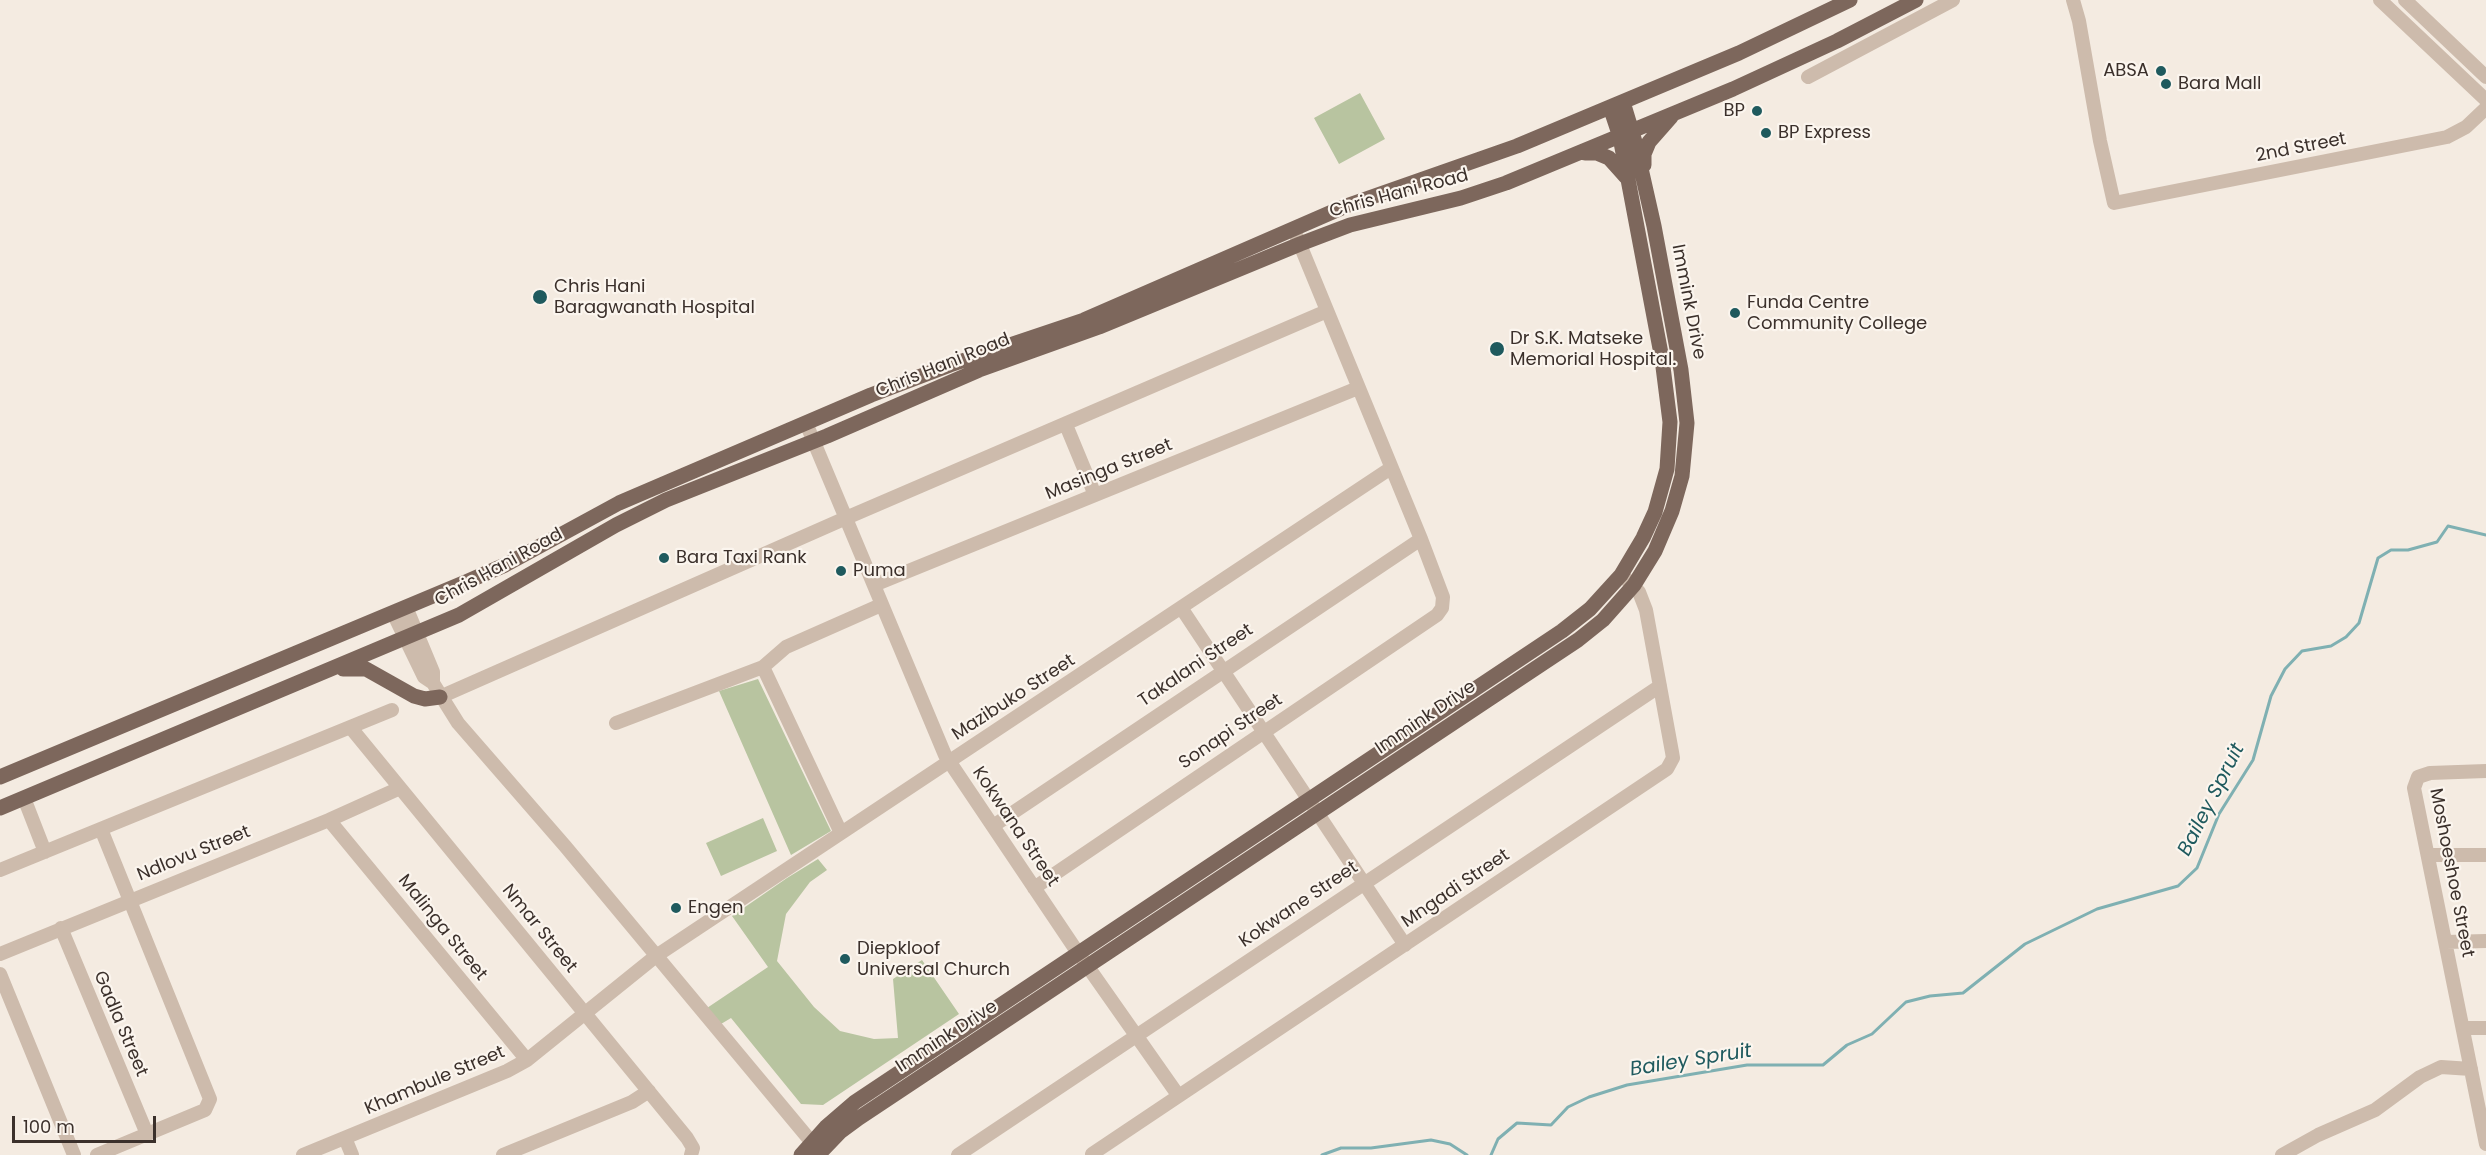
<!DOCTYPE html>
<style>
body{margin:0}
#map{position:relative;width:2486px;height:1155px;overflow:hidden;background:#f4ebe1;font-family:Poppins,sans-serif}
canvas{display:block}
.scale{position:absolute;left:12px;top:1116px;width:144px;height:27px;box-sizing:border-box;border:3px solid #3b302b;border-top:0;padding-left:8px;font-size:18px;line-height:21px;white-space:nowrap;color:#3b302b;-webkit-text-stroke:4px #fbf5ee;paint-order:stroke}
</style>
<div id="map">
<canvas width="2486" height="1155"></canvas>
<div class="scale">100 m</div>
</div>
<script>
const ctx = document.querySelector('canvas').getContext('2d');
ctx.lineJoin = 'round';
function paint(path, color) {
  ctx.fillStyle = color;
  ctx.fill(path, 'evenodd');
}
function shape(rows) {
  const path = new Path2D();
  for (const r of rows) {
    path.moveTo(r[0], r[1]);
    for (let i = 2; i < r.length; i += 2) path.lineTo(r[i], r[i + 1]);
  }
  return path;
}
function trace(path, color, width, dash) {
  ctx.strokeStyle = color;
  ctx.lineWidth = width;
  ctx.lineCap = dash ? 'butt' : 'round';
  ctx.setLineDash(dash || []);
  ctx.stroke(path);
}
function label(font, color, halo, rows, align = 'center') {
  ctx.font = font + ' Poppins,sans-serif';
  ctx.lineWidth = 4.5;
  ctx.setLineDash([]);
  ctx.textBaseline = 'middle';
  ctx.strokeStyle = halo;
  ctx.fillStyle = color;
  for (const [text, x, y, turn = 0] of rows) {
    ctx.save();
    ctx.translate(x, y);
    ctx.rotate((+turn || 0) * Math.PI / 180);
    ctx.textAlign = isNaN(turn) ? turn : align;
    if (halo) ctx.strokeText(text, 0, 0);
    ctx.fillText(text, 0, 0);
    ctx.restore();
  }
}
paint(shape([
 [1360,93,1385,139,1339,164,1314,118],
 [758,679,831,831,791,855,719,691],
 [763,818,777,851,721,876,706,843],
 [818,859,827,870,810,882,786,914,777,961,814,1007,840,1031,874,1039,898,1038,893,979,922,960,959,1014,823,1105,801,1104,731,1018,721,1024,707,1008,768,967,732,916,787,878]
]), '#b8c4a0');
trace(shape([
 [1322,1155,1341,1148,1371,1148,1431,1140,1450,1144,1467,1155],
 [1491,1155,1498,1139,1517,1123,1551,1125,1568,1107,1589,1097,1627,1085,1747,1065,1823,1065,1847,1045,1872,1034,1906,1002,1930,996,1963,993,2025,944,2097,909,2178,886,2197,868,2219,814,2253,760,2271,696,2285,669,2302,651,2331,646,2346,637,2359,623,2378,558,2391,550,2408,550,2437,542,2448,526,2486,535]
]), '#7fb0b2', 3);
trace(shape([
 [2073,0,2079,21,2100,141,2114,203,2447,137,2466,127,2486,108],
 [2380,0,2486,100],
 [2405,0,2486,77],
 [1808,77,1953,0],
 [806,423,945,755,1074,947,1178,1095],
 [1066,425,1095,495],
 [874,585,1358,388],
 [406,607,433,672,433,683,458,723,565,846,819,1151],
 [1182,609,1405,945],
 [393,613,424,677,433,683],
 [763,667,841,833],
 [440,697,846,518,1327,311],
 [616,723,763,667,786,647,881,605],
 [351,728,687,1138,693,1148,691,1155],
 [2486,771,2430,773,2418,777,2414,788,2486,1144],
 [24,798,45,852],
 [329,820,527,1060],
 [993,826,1421,539],
 [2428,855,2486,855],
 [0,870,392,710],
 [1034,888,1437,615,1442,608,1443,597,1421,539,1296,235],
 [61,928,147,1134],
 [2446,942,2486,941],
 [0,954,329,820,400,788],
 [0,974,74,1155],
 [2463,1028,2486,1028],
 [345,1138,352,1155],
 [1092,1154,1667,769,1673,758,1672,752,1646,610,1639,592,1625,578],
 [97,1155,205,1110,210,1099,101,829],
 [303,1155,507,1071,527,1060,656,956,1391,468],
 [503,1155,632,1102,649,1091],
 [958,1155,1660,686],
 [2282,1155,2318,1135,2375,1110,2420,1077,2441,1067,2471,1069]
]), '#cdbbac', 14);
trace(shape([
 [1585,153,1597,153,1609,158,1626,177],
 [1644,165,1644,154,1649,142,1671,117],
 [343,669,366,669,414,696,425,699,440,697],
 [0,777,466,582,505,565,619,503,871,395,950,365,1084,320,1346,206,1517,146,1739,53,1850,0],
 [0,808,459,615,616,525,666,500,827,436,979,370,1099,327,1300,244,1350,225,1461,198,1506,183,1733,89,1837,41,1916,0],
 [801,1155,826,1127,855,1102,1562,631,1590,609,1621,575,1643,538,1655,512,1667,469,1670,422,1662,359,1620,137,1610,107],
 [818,1155,840,1132,859,1118,1578,640,1603,620,1634,585,1655,551,1672,511,1682,476,1687,423,1681,370,1654,226,1635,142,1623,102]
]), '#7d675c', 15);
for (const [x, y, r, color] of [
 [2161,71,6,"#1f5a5e"],
 [2166,84,6,"#1f5a5e"],
 [1757,111,6,"#1f5a5e"],
 [1766,133,6,"#1f5a5e"],
 [540,297,8,"#1f5a5e"],
 [1735,313,6,"#1f5a5e"],
 [1497,349,8,"#1f5a5e"],
 [664,558,6,"#1f5a5e"],
 [841,571,6,"#1f5a5e"],
 [676,908,6,"#1f5a5e"],
 [845,959,6,"#1f5a5e"]
]) {
  const dot = new Path2D();
  dot.arc(x, y, r, 0, 2 * Math.PI);
  ctx.fillStyle = color;
  ctx.fill(dot);
  trace(dot, '#fbf5ee', 2);
}
label('18px', '#3b302b', '#fbf5ee', [
 ["ABSA",2149,71,"right"],
 ["Bara Mall",2178,84],
 ["BP",1745,111,"right"],
 ["BP Express",1778,133],
 ["Chris Hani",554,287],
 ["Baragwanath Hospital",554,308],
 ["Funda Centre",1747,303],
 ["Community College",1747,324],
 ["Dr S.K. Matseke",1510,339],
 ["Memorial Hospital.",1510,360],
 ["Bara Taxi Rank",676,558],
 ["Puma",853,571],
 ["Engen",688,908],
 ["Diepkloof",857,949],
 ["Universal Church",857,970]
], 'left');
label('18px', '#3b302b', '#fbf5ee', [
 ["2nd Street",2301,148,-11],
 ["Chris Hani Road",1399,194,-15],
 ["Immink Drive",1688,302,79],
 ["Chris Hani Road",943,366,-22],
 ["Masinga Street",1109,470,-22],
 ["Chris Hani Road",499,568,-29],
 ["Takalani Street",1196,666,-34],
 ["Mazibuko Street",1014,698,-33],
 ["Immink Drive",1426,718,-34],
 ["Sonapi Street",1231,732,-34],
 ["Kokwana Street",1015,827,56],
 ["Ndlovu Street",194,854,-22],
 ["Moshoeshoe Street",2451,873,79],
 ["Mngadi Street",1456,889,-34],
 ["Kokwane Street",1299,905,-34],
 ["Malinga Street",442,928,51],
 ["Nmar Street",539,929,51],
 ["Gadla Street",120,1024,67],
 ["Immink Drive",947,1037,-33],
 ["Khambule Street",435,1081,-23]
]);
label('italic 20px', '#1f5a5e', '#fbf5ee', [
 ["Bailey Spruit",2212,800,-63],
 ["Bailey Spruit",1691,1061,-9]
]);
</script>
